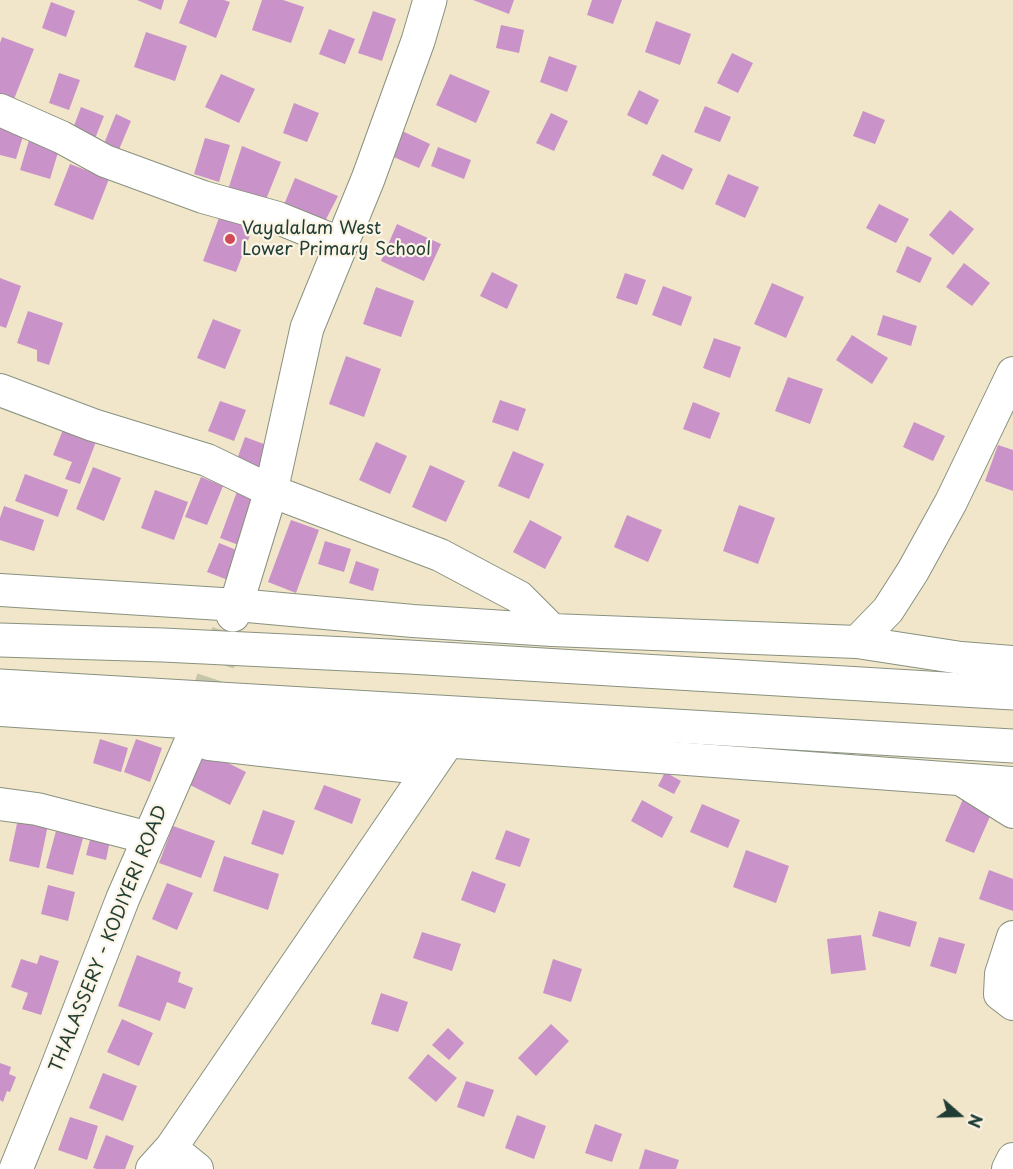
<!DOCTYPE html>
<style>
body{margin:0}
#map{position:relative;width:1013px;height:1169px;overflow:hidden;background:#f1e6ca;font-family:"Playpen Sans",sans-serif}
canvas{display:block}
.north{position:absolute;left:929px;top:1085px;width:60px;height:60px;-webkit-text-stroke:4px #fcf5e5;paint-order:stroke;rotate:110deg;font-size:16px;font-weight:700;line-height:24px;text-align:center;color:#1f3d34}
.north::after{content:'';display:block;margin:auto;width:21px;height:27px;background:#1f3d34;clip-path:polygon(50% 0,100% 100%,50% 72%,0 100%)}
</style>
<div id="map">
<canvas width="1013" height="1169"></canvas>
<div class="north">N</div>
</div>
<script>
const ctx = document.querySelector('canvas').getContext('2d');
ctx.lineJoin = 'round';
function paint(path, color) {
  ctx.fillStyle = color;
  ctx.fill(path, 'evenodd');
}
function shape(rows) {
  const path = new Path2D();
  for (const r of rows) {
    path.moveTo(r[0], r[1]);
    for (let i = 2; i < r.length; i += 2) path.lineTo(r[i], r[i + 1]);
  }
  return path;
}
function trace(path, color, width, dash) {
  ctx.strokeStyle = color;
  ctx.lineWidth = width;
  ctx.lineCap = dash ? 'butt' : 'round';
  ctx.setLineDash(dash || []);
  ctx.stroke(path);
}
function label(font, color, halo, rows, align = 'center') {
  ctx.font = font + ' "Playpen Sans",sans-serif';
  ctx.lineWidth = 4.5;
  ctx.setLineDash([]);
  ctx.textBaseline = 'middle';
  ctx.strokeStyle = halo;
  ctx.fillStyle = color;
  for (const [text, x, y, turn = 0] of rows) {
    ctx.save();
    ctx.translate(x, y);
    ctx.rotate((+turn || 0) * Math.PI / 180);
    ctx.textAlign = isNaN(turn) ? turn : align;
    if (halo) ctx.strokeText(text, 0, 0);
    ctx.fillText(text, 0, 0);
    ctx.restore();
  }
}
paint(shape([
 [137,0,164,0,161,10],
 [188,0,224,0,230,2,216,38,179,23],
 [262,0,283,0,304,7,291,43,252,30],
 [473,0,514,0,509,14],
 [592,0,622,0,613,24,587,15],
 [51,2,75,11,66,37,42,28],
 [373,11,396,19,382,61,358,53],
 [656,21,691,34,680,65,645,52],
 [501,25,524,30,519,53,496,48],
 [329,29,355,39,345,64,319,54],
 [146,32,187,46,175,81,134,67],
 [2,37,34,49,14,99,0,93,0,43],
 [732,53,753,63,738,93,717,83],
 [549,56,577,66,567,92,540,82],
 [59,73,80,80,69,110,49,103],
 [221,74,255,89,239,123,205,107],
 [450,74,490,91,476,123,436,105],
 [639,90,659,100,647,125,627,115],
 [294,103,319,113,307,142,283,133],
 [705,106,731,117,720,142,694,132],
 [81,107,104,116,94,141,72,131],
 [863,111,885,120,875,144,853,136],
 [551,113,568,121,554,151,536,143],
 [116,114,131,121,118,152,103,146],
 [0,122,25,130,16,159,0,155],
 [400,130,430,144,419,168,389,155],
 [30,137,60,146,50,179,20,170],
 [205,138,230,145,219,182,194,174],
 [242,146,281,162,263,207,226,196],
 [438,147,471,160,464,179,431,166],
 [662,154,693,169,683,190,652,175],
 [70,164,109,179,93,220,54,205],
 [728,174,759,187,745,218,715,204],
 [295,178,338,196,322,227,281,212],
 [879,204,909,219,896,243,866,228],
 [223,207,257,217,236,272,203,261],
 [950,210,974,229,953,255,929,235],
 [397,224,441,244,424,281,381,261],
 [907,246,932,258,920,283,896,272],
 [964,263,990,283,972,306,946,287],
 [492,272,518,285,507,309,480,296],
 [625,273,646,280,637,305,616,298],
 [0,278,21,286,6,328,0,326],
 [772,283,804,297,786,338,754,324],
 [663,286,692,297,681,326,652,315],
 [376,287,414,301,401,337,363,324],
 [28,311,63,323,49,365,37,361,37,350,17,343],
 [883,315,917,326,911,346,877,335],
 [213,319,241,330,225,369,197,358],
 [852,335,888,358,872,384,836,360],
 [714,338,741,347,730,378,703,368],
 [346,356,381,369,364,417,329,404],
 [788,377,823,389,810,424,775,411],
 [500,400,526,409,518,431,492,422],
 [220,401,246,410,234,441,208,431],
 [693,402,720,413,710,439,683,429],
 [914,422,945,436,933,461,903,447],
 [64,427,97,439,80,484,65,479,72,462,53,455],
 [245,437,272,447,262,472,236,462],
 [376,442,407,456,390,494,359,480],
 [998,445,1013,450,1013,491,985,481],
 [513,451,544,464,529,499,498,486],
 [430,465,465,481,446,522,412,507],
 [93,467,121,478,104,521,76,509],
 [25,474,68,490,58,517,15,501],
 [201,477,223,486,207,525,185,517],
 [239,486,264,495,244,547,220,538],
 [155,490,188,502,174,540,141,528],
 [739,505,775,518,758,564,723,551],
 [4,506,44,520,34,551,0,540,0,518],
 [627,515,662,530,648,562,614,547],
 [291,520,319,530,296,593,268,582],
 [530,520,562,537,545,569,513,552],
 [325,541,351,549,344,572,318,564],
 [219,543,244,553,233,582,207,572],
 [356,561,379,569,373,591,349,583],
 [100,739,128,748,121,772,93,763],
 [136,739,162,748,150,782,124,772],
 [206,752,246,772,230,805,190,785],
 [665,772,681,781,674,794,658,786],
 [324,785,361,799,352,824,314,809],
 [963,799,992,812,974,853,945,841],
 [642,800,673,817,662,838,631,821],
 [702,804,740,820,728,848,690,832],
 [263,810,295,821,283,855,251,844],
 [18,819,48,825,39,868,9,861],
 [173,826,215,841,201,878,159,863],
 [506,830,530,839,520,867,495,859],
 [56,831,83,838,73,875,46,868],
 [91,836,110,841,106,860,86,855],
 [746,850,789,866,776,903,733,887],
 [224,856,279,874,268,910,213,891],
 [989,870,1013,879,1013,911,979,899],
 [472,871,506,884,495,913,461,900],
 [167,883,193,893,177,930,152,919],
 [48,885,75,892,68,921,41,914],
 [879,911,917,922,910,947,872,936],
 [422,932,461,944,452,971,413,958],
 [861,935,866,970,831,974,827,939],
 [939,937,965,944,956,974,930,966],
 [40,955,59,961,41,1015,22,1009,28,993,11,987,21,959,37,964],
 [137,955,181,972,178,982,193,988,185,1009,167,1002,160,1021,118,1006],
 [553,959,582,969,571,1002,543,993],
 [381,993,408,1002,398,1032,371,1024],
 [122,1019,153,1033,139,1066,107,1052],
 [551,1024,569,1041,536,1076,518,1058],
 [448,1028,464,1043,449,1060,432,1045],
 [428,1054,457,1078,436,1102,408,1078],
 [0,1063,11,1067,9,1074,16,1077,10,1092,7,1091,3,1102,0,1100],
 [103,1073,137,1086,123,1121,89,1108],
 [466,1081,494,1090,484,1117,457,1107],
 [517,1115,546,1126,534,1159,505,1148],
 [70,1117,98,1126,87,1160,58,1150],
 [595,1124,622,1134,612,1162,585,1153],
 [106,1135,134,1146,125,1169,97,1169,93,1168],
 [645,1149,679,1160,676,1169,639,1169]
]), '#c992c9');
trace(shape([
 [203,710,232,620]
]), '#c7c4ac', 33, [33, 16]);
const minor = shape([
 [0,110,61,137,105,161,203,197,278,218,342,244],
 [0,390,93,425,207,460,271,491,440,555,519,597,552,630],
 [0,590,237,605,413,621,552,630,857,642,961,658,1013,662],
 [857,642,888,610,913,571,951,502,1013,373],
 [0,710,198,723,1013,783],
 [209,744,429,769],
 [965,782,1013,812],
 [0,804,37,809,149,838],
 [1013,937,1001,974,1000,994,1013,1004],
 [171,1148,197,1169],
 [152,1169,171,1148,448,742],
 [1008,1169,1013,1159]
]);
const major = shape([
 [233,615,271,491,307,328,368,179,418,41,430,0],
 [16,1169,55,1073,123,898,191,742,203,710]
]);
const highway = shape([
 [0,640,163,645,409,657,1013,693],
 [0,686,1013,746]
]);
trace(minor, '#88927f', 34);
trace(major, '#88927f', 35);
trace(highway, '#88927f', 35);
trace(minor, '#fff', 32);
trace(major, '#fff', 33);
trace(highway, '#fff', 33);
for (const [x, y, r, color] of [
 [230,239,6,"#d1495b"]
]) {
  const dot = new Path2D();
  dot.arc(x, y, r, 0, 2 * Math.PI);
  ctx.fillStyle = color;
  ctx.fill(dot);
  trace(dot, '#fcf5e5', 2);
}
label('18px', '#1f3d34', '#fcf5e5', [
 ["Vayalalam West",242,229],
 ["Lower Primary School",242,250]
], 'left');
label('18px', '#1f3d34', '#fcf5e5', [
 ["THALASSERY - KODIYERI ROAD",109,939,-68]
]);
</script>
